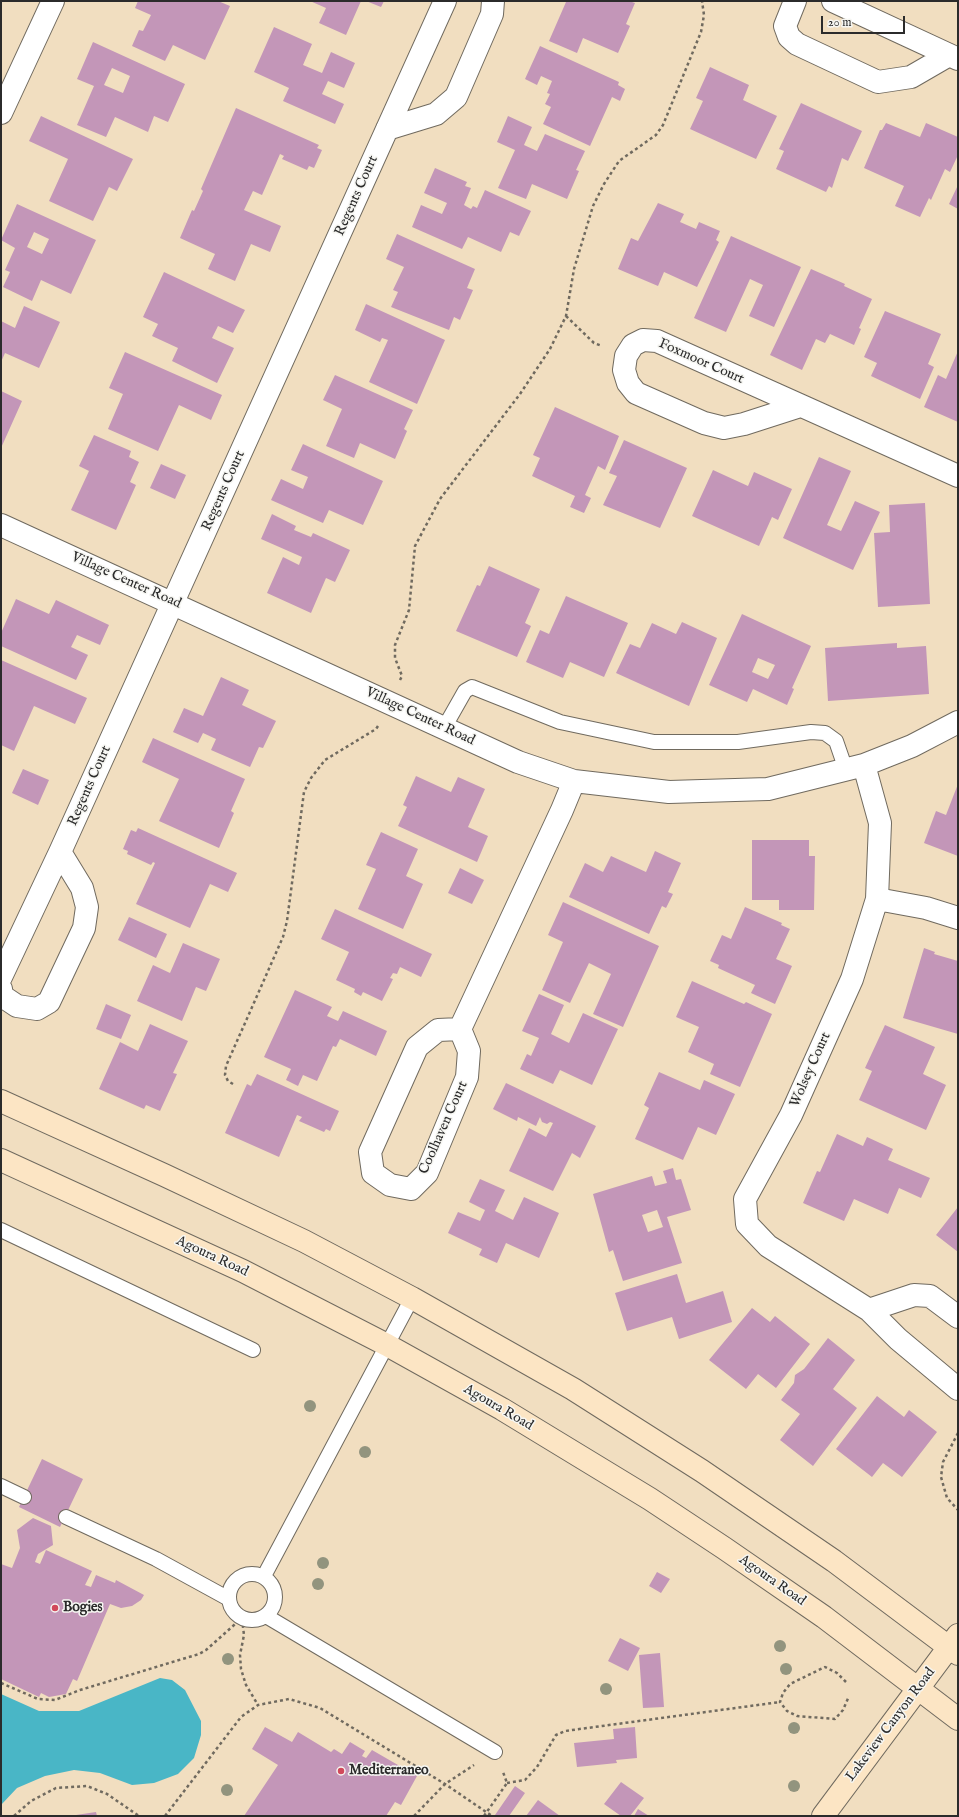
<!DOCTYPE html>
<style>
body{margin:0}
#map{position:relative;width:959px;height:1817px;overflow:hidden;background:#f1dec0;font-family:"IM FELL English",serif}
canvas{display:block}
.frame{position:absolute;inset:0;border:2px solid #2b2b2b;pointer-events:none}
.scale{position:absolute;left:821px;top:16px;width:84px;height:18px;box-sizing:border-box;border:2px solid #2b2b2b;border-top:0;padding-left:5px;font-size:12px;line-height:14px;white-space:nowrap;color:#2b2b2b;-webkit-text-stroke:3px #f6f6f2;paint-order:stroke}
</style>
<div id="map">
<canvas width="959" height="1817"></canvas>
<div class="frame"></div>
<div class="scale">20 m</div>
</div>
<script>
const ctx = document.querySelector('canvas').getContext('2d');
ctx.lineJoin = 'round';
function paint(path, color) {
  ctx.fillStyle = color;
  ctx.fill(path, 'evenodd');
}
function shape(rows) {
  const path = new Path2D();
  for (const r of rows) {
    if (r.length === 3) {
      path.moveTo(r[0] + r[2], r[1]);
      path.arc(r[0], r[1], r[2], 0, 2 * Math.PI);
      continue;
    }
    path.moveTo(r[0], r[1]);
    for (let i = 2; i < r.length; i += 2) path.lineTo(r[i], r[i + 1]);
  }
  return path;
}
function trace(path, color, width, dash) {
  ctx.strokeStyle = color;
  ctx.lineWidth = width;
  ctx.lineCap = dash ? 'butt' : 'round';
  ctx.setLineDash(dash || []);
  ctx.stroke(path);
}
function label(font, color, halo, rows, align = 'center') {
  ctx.font = font + ' "IM FELL English",serif';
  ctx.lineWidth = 3;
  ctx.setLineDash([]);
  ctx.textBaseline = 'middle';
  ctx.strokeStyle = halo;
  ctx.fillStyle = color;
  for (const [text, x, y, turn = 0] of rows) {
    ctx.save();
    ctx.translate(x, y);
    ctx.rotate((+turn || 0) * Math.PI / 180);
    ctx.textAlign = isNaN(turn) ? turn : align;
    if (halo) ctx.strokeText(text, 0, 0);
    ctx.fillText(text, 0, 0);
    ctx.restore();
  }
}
paint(shape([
 [160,1678,172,1680,185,1690,201,1721,201,1735,194,1758,178,1774,154,1783,132,1785,100,1773,74,1770,45,1776,17,1788,1,1805,1,1694,39,1711,79,1711]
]), '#49b6c6');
paint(shape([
 [138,1,218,1,230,6,205,60,173,45,165,61,132,46,139,30,143,31,151,15,135,8],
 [310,1,361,1,346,35,319,23,326,8],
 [366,1,384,1,381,7],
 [563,1,629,1,635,3,626,24,630,26,618,53,583,38,577,53,549,41,566,2],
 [274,27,312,44,303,65,322,73,331,52,355,63,344,88,328,81,322,94,344,104,335,124,283,101,289,88,254,72],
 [93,42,185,84,168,122,154,116,148,132,115,117,106,137,77,125,94,86,77,79],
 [112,68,130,76,123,93,104,85],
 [540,46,619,82,618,85,625,89,620,101,612,97,590,146,543,124,551,107,545,104,550,94,547,93,552,81,541,76,537,85,525,79],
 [710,67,749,85,743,100,777,116,756,159,690,129,703,101,696,98],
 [801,103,862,131,848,161,842,158,832,188,829,186,826,192,776,169,784,151,779,149],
 [236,108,319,145,317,148,322,150,314,168,309,166,307,170,282,159,284,156,280,154,262,195,253,191,244,210,281,226,270,252,251,244,235,281,208,269,215,254,180,238,192,210,194,211,203,191,201,189],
 [41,116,133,159,117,191,109,187,93,221,49,201,68,159,29,141],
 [508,116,532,127,524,145,537,151,545,134,585,151,576,170,579,171,567,199,532,184,526,199,498,188,515,150,497,142],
 [886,123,920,137,926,123,958,137,958,155,950,172,945,169,931,200,929,198,920,217,895,206,904,186,864,168,880,130,882,130],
 [435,168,467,182,465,186,471,188,464,205,471,209,473,206,477,208,485,190,531,211,519,236,510,232,501,252,468,237,462,249,412,227,421,205,442,214,447,203,424,193],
 [958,185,958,209,949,204],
 [658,203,684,214,680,222,696,229,699,222,720,231,716,240,719,242,697,287,664,272,658,286,618,269,631,238,638,241],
 [17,204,96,240,71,294,41,280,32,301,3,287,10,272,5,270,15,248,1,240],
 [34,232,49,239,42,254,27,247],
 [397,234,475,269,467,288,473,290,460,320,454,317,449,330,391,307,398,292,393,290,404,267,386,259],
 [731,236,801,267,774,327,749,316,763,285,750,279,726,332,694,318],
 [811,269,845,284,844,286,872,299,859,328,861,329,854,345,830,334,825,343,816,339,802,370,770,355],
 [164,272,245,310,233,333,218,326,212,338,234,348,217,383,172,361,178,348,152,336,158,324,143,317],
 [366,304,445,340,417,404,369,382,388,340,382,338,380,342,355,330],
 [24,306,60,322,39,368,5,353,1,362,1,321,15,328],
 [885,311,941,334,928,364,934,367,920,399,871,376,877,363,864,357],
 [958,351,958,422,924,407,938,375,946,379],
 [125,352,222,395,211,420,179,405,158,451,108,429,123,394,109,388],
 [335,375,413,410,404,429,407,431,395,459,360,443,354,458,326,446,342,409,323,400],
 [1,391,22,401,1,448],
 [555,407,619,436,605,470,598,466,585,495,591,498,584,513,570,507,575,496,532,476,540,458,533,455],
 [94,435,131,451,129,457,139,462,130,482,136,485,116,530,71,510,89,471,79,466],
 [624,440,687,468,660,528,603,505,617,476,609,473],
 [303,444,383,481,363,525,329,510,323,523,271,500,281,479,303,489,308,477,291,470],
 [819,457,851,471,827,525,841,531,855,501,880,512,853,570,783,538],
 [161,464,186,475,175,499,150,488],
 [713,470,748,486,754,472,792,489,778,520,772,517,759,546,692,516],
 [925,503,930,604,878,607,874,533,890,532,889,505],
 [272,514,296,526,294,530,311,537,313,533,350,550,335,582,326,578,311,613,267,593,283,557,299,565,302,557,261,539],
 [489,566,540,589,525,623,531,626,517,657,456,631,477,585,480,586],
 [566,596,628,623,604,677,570,662,563,678,526,662,540,630,549,634],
 [16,599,49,614,56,600,109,625,100,645,77,635,71,647,88,655,76,680,1,646,1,633],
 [742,614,811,646,792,688,794,689,787,705,753,689,747,702,709,685],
 [758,658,775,665,768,679,752,672],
 [682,622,717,638,689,706,616,673,630,644,640,648,652,623,676,634],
 [897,643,897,648,926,646,929,694,828,701,825,648],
 [1,660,87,698,75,724,34,706,14,751,1,745],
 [221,677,249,690,242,705,276,721,263,748,259,747,250,767,211,750,216,739,203,733,198,743,173,732,184,708,203,716],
 [153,738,245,779,231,811,234,813,219,848,159,821,179,779,142,762],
 [23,769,49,780,38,805,12,793],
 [416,776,451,792,458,777,485,789,468,827,488,836,477,862,398,826,407,807,403,805],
 [958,784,958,856,924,843,936,811,946,815],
 [138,828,237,873,228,892,210,884,190,928,136,904,155,863,153,862,151,865,127,854,128,851,123,849,131,830,136,832],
 [381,832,418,849,406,876,423,884,403,929,358,909,376,869,366,865],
 [752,840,809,840,809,856,815,856,814,910,779,910,779,900,752,900],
 [655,851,681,863,668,892,673,894,666,908,662,906,649,934,569,897,585,863,603,872,611,856,646,872],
 [460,868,484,880,472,904,448,893],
 [563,902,659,946,623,1027,593,1014,611,974,589,963,570,1003,542,990,563,942,548,935],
 [745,907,782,923,781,925,790,929,776,959,792,966,775,1004,751,993,755,985,718,968,719,965,710,961,722,935,731,939],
 [335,909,432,954,421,977,400,967,397,974,393,973,390,978,393,979,382,1001,363,992,361,996,354,992,355,989,336,980,349,952,321,939],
 [129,917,167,934,156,958,118,940],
 [183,943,220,959,206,991,196,987,182,1021,137,1001,153,965,170,973],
 [924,948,935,952,934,954,958,961,958,1034,903,1018],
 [692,981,744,1004,746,1002,772,1014,740,1087,710,1074,714,1064,688,1052,699,1027,676,1017],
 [295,990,332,1007,327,1016,338,1021,343,1011,387,1031,376,1056,340,1039,336,1047,333,1046,317,1081,303,1075,298,1086,286,1080,291,1069,264,1057],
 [539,994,564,1005,551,1034,569,1043,583,1013,618,1029,592,1085,560,1070,553,1084,520,1069,527,1054,531,1056,539,1038,522,1031],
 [106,1004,131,1015,121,1039,96,1029],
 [150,1024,188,1041,173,1073,177,1074,160,1111,146,1105,144,1109,99,1089,120,1042,138,1051],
 [885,1025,935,1047,923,1074,946,1085,926,1130,859,1100,872,1071,865,1068],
 [659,1072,700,1090,704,1080,735,1094,716,1135,698,1127,683,1160,635,1139,649,1108,644,1105],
 [257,1074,339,1111,330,1131,326,1129,324,1132,299,1121,302,1117,297,1115,279,1157,225,1133,247,1084,251,1086],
 [506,1083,596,1126,580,1158,572,1153,553,1191,509,1171,529,1128,546,1137,553,1123,550,1122,547,1124,542,1122,540,1117,536,1126,518,1117,517,1121,493,1109],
 [837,1134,863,1146,867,1137,893,1149,888,1160,930,1178,921,1198,899,1188,888,1214,854,1199,844,1221,803,1203,817,1171,820,1172],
 [673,1168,676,1180,681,1179,691,1210,667,1217,682,1263,623,1281,613,1250,609,1252,593,1194,652,1176,655,1186,667,1183,663,1171],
 [657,1210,663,1227,648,1232,642,1215],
 [480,1179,505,1190,495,1211,513,1220,524,1197,559,1213,539,1258,506,1243,497,1263,479,1255,482,1249,448,1233,458,1212,480,1221,485,1210,469,1202],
 [958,1207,958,1252,936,1235],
 [677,1274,686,1303,723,1291,732,1322,679,1339,672,1317,627,1331,615,1293],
 [752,1308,770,1322,775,1316,810,1344,776,1388,758,1374,746,1389,709,1360],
 [828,1338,855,1360,833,1389,857,1408,813,1466,780,1440,800,1414,781,1400,794,1383,795,1375,804,1369],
 [877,1396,904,1417,909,1410,937,1432,902,1477,883,1463,872,1477,836,1449],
 [42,1459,83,1479,60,1527,19,1507],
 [33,1518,51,1526,53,1545,38,1554,35,1562,40,1564,46,1550,92,1571,85,1585,91,1587,96,1575,115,1583,116,1580,144,1595,141,1600,132,1606,121,1608,110,1604,77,1681,73,1679,66,1694,49,1697,41,1693,39,1697,1,1679,1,1564,12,1568,20,1548,17,1530],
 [657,1572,670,1579,661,1593,649,1586],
 [620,1638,640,1648,628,1671,608,1661],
 [660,1653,664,1707,643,1708,639,1655],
 [265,1727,292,1742,298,1732,331,1752,334,1749,342,1754,350,1742,365,1751,362,1756,366,1758,372,1750,417,1776,401,1805,395,1802,386,1816,244,1816,278,1765,252,1749],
 [635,1727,637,1758,616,1760,617,1763,577,1767,574,1743,614,1739,613,1729],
 [621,1782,644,1798,630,1816,621,1816,604,1804],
 [515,1786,525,1793,509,1816,496,1816,495,1815],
 [538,1800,560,1816,526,1816],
 [638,1809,649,1816,634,1816],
 [96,1812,97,1816,77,1816,76,1815]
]), '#c396b8');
const lane = shape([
 [444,728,465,691,472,687,560,722,654,742,738,742,811,732,825,733,836,741,846,770],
 [1,1230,253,1350],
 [1,1486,24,1497],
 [66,1517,156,1559,229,1599],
 [252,1597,23],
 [264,1576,412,1298],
 [266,1616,495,1752]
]);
const street = shape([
 [795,1,785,26,789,37,797,44,878,82,911,77,949,55],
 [833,1,958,59],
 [1,113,53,1],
 [387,129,436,114,456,97,492,14,493,1],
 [800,406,744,424,724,428,704,423,636,393,628,383,624,370,626,356,633,345,643,340,657,341,958,476],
 [1,525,518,762,574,781,669,792,768,789,864,765,912,746,958,722],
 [864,765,880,823,877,899,852,979,791,1115,745,1199,747,1224,768,1246,869,1310,898,1339,958,1389],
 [877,899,926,908,958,918],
 [1,977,60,852,445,1],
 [1,989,2,996,17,1006,37,1009,49,1002,84,928,87,907,82,888,60,852],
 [460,1029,438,1030,417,1047,370,1152,373,1173,390,1185,411,1189,427,1173,467,1077,469,1051,460,1029,562,810,574,781],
 [869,1310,914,1295,930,1296,958,1317]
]);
const secondary = shape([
 [1,1101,164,1175,304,1241,412,1298,573,1389,702,1471,834,1561,958,1654],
 [1,1160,243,1271,387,1345,502,1409,650,1499,724,1548,824,1617,958,1719],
 [823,1816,958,1635]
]);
trace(lane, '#706a5f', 16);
trace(street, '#706a5f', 24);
trace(secondary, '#706a5f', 24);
trace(shape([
 [566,316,594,343,602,346],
 [400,680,402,676,395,658,395,645,409,610,415,546,440,499,520,394,550,349,566,316,574,269,593,206,604,184,619,161,656,135,663,125,701,32,704,15,702,1],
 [233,1084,228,1081,225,1075,226,1066,283,937,287,921,304,792,311,778,325,760,376,729,378,726],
 [958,1433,943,1462,941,1477,947,1498,958,1510],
 [242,1619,244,1635,240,1655,241,1669,246,1685,258,1705],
 [846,1682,837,1673,825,1667,790,1684,783,1693,780,1702,787,1711,797,1716,835,1719,843,1710,849,1696],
 [1,1683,38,1699,55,1700,80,1690,199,1654,206,1650,242,1618],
 [507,1783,525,1780,537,1767,556,1735,565,1731,780,1702],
 [14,1816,31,1801,56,1788,87,1786,107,1794,139,1816],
 [165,1816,241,1717,258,1705,289,1699,320,1708,445,1784,492,1816],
 [414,1816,445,1784,474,1765],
 [484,1816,507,1783,503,1772]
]), '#706a5f', 2.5, [3, 3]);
trace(lane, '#fff', 14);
trace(street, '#fff', 22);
trace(secondary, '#fce5c4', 22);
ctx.fillStyle = '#92947e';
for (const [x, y] of [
 [310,1406],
 [365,1452],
 [323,1563],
 [318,1584],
 [780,1646],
 [228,1659],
 [786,1669],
 [606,1689],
 [794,1728],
 [794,1786],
 [227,1790]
]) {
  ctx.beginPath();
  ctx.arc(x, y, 6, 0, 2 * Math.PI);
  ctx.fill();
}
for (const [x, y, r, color] of [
 [55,1608,4,"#d1495b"],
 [341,1771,4,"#d1495b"]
]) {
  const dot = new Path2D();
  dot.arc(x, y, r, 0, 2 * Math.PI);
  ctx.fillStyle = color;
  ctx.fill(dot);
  trace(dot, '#f6f6f2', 1.5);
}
label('14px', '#2b2b2b', '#f6f6f2', [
 ["Regents Court",357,196,-66],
 ["Foxmoor Court",701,362,24],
 ["Regents Court",224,491,-66],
 ["Village Center Road",126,581,24],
 ["Village Center Road",420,717,25],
 ["Regents Court",90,786,-66],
 ["Wolsey Court",811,1070,-66],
 ["Coolhaven Court",444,1128,-66],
 ["Agoura Road",212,1257,25],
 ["Agoura Road",498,1408,30],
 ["Agoura Road",772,1581,35],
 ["Lakeview Canyon Road",891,1725,-53]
]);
label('bold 14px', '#2b2b2b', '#f6f6f2', [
 ["Bogies",63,1608],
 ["Mediterraneo",349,1771]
], 'left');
</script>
